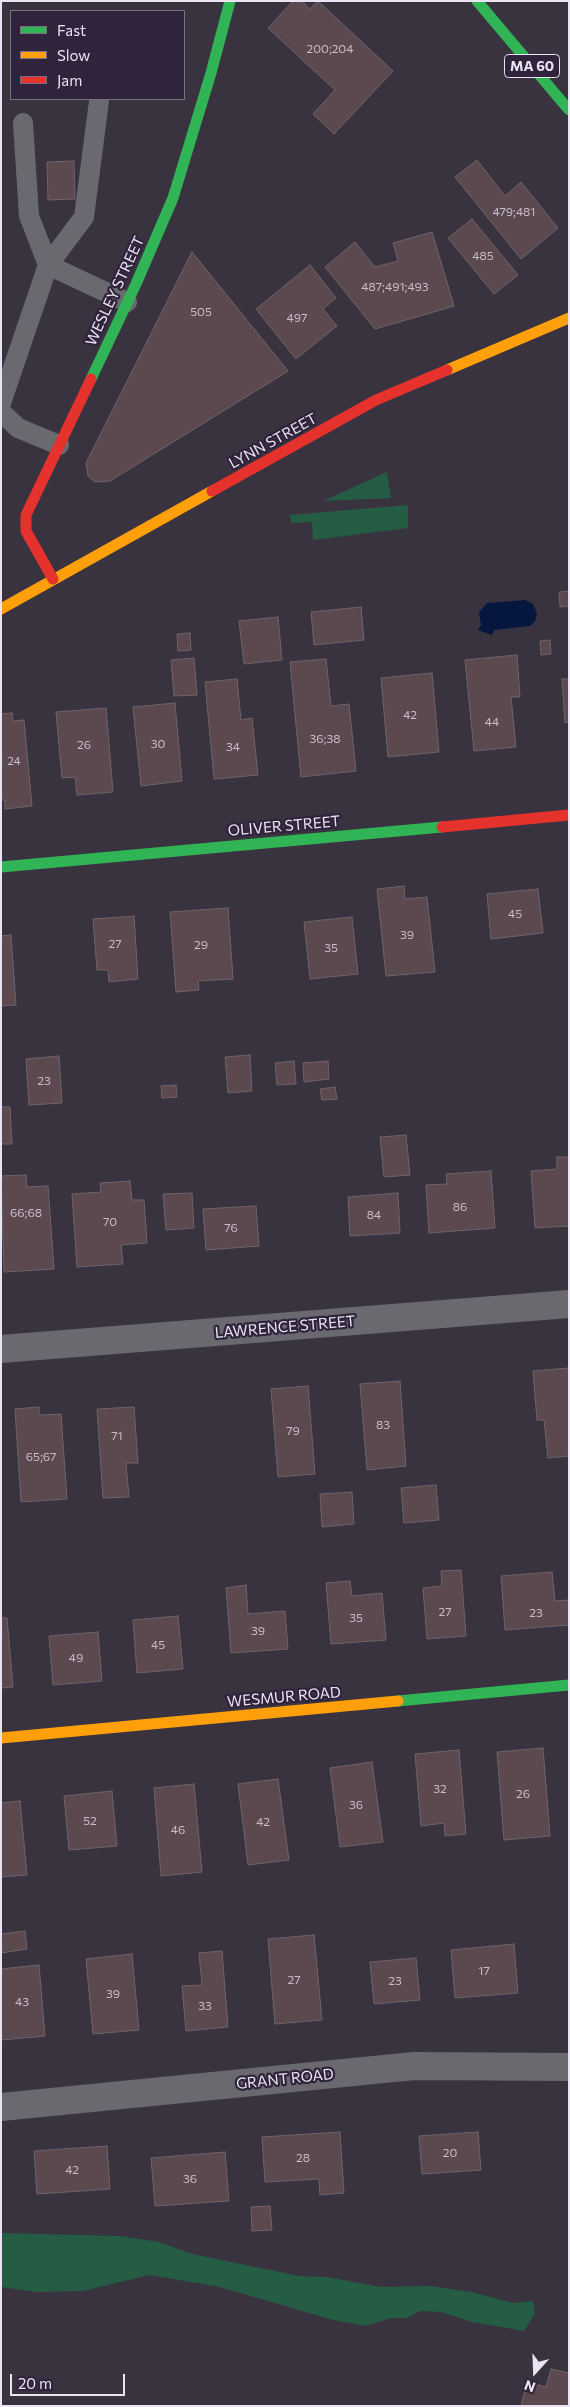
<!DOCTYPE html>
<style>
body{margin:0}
#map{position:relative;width:570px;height:2407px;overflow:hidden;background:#393340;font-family:Commissioner,sans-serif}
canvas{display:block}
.frame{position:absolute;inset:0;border:2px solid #eae3f3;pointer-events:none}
.legend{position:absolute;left:10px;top:10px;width:175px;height:90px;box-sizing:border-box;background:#2f243b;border:1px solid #7a7085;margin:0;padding:6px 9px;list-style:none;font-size:15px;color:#eae3f3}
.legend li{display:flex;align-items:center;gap:10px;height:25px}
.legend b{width:25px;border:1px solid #7a7085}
.north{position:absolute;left:510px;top:2347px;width:50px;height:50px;-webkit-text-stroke:4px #2f243b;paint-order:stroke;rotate:200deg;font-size:14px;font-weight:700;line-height:20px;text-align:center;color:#eae3f3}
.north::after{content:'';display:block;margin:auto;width:18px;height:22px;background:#eae3f3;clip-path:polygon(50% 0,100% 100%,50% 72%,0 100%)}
.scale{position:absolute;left:10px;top:2374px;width:115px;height:22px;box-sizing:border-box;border:2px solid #eae3f3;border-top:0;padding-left:6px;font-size:15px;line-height:18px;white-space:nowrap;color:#eae3f3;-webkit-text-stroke:4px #2f243b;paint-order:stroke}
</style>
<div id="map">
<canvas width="570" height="2407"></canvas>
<div class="frame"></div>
<ul class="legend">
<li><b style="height:6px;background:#30b455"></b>Fast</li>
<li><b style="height:6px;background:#ff9f0a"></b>Slow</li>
<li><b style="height:6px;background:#e5322d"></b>Jam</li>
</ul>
<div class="north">N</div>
<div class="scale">20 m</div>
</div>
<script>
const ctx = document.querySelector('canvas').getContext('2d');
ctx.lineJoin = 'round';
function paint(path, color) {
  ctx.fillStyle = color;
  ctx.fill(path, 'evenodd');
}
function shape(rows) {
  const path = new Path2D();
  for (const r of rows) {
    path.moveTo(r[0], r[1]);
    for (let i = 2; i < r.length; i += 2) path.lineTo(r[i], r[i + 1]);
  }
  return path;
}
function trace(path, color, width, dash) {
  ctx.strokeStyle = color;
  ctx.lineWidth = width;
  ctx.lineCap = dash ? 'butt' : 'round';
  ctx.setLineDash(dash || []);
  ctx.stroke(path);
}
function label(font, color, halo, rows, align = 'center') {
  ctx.font = font + ' Commissioner,sans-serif';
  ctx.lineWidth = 4.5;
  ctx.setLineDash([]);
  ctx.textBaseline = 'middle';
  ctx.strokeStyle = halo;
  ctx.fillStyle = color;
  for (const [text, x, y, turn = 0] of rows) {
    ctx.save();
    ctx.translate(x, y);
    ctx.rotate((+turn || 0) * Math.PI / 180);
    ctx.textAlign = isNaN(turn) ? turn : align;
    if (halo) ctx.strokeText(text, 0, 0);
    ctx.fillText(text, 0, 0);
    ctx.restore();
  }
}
paint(shape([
 [387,472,391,498,323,501],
 [408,505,408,528,313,540,312,522,291,523,290,515],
 [1,2233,120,2236,159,2242,192,2254,299,2276,327,2277,381,2287,430,2286,471,2292,513,2303,533,2301,535,2313,524,2331,472,2322,442,2312,421,2311,406,2318,391,2318,365,2326,333,2320,220,2287,149,2275,83,2291,37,2292,1,2287]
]), '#255c44');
paint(shape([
 [525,600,533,604,537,613,535,621,530,626,494,630,492,635,478,630,481,625,479,612,487,603]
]), '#05173f');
const building = shape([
 [293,1,302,1,310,9,318,1,393,71,334,134,313,114,335,90,268,28,293,1],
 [477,160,505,196,521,182,558,228,521,259,455,177,477,160],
 [74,161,75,199,48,200,47,162,74,161],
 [472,219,518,275,494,294,448,238,472,219],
 [432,232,454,306,375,329,325,267,355,242,375,267,398,261,393,243,432,232],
 [192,252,288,371,110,481,95,482,88,476,86,463,192,252],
 [310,265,336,298,323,309,337,326,296,359,256,309,310,265],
 [569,591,569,606,560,607,559,592,569,591],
 [361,607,364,640,314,645,311,612,361,607],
 [278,617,282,660,244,664,239,621,278,617],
 [190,633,191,650,178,651,177,634,190,633],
 [550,640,551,654,541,655,540,641,550,640],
 [517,655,520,697,511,697,516,747,474,751,465,660,517,655],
 [194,658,197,695,174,696,171,660,194,658],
 [326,659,331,706,349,704,356,771,301,777,290,662,326,659],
 [432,673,439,752,388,757,381,678,432,673],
 [237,679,241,720,252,718,258,775,214,779,205,682,237,679],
 [562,679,569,679,569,722,565,723,562,679],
 [175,703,182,781,141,786,133,707,175,703],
 [106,708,113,792,77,795,75,777,62,778,56,712,106,708],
 [12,713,13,721,24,720,32,806,5,809,5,800,1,800,1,714,12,713],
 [404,886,405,899,427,897,435,972,386,976,377,889,404,886],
 [538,889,543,933,491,939,487,894,538,889],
 [228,908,233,979,198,981,199,990,176,992,170,912,228,908],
 [134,916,138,979,109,982,108,970,97,970,93,919,134,916],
 [352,917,358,974,310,979,304,922,352,917],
 [11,935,16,1005,1,1006,1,936,11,935],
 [250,1055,252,1091,228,1093,225,1057,250,1055],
 [59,1056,62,1103,29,1105,26,1059,59,1056],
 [294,1061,296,1084,277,1085,275,1063,294,1061],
 [328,1061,329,1079,304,1082,303,1063,328,1061],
 [176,1085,177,1097,162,1098,161,1086,176,1085],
 [335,1087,337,1099,322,1100,320,1089,335,1087],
 [1,1107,10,1107,12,1144,1,1144,1,1107],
 [406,1135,410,1175,384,1177,380,1137,406,1135],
 [557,1157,569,1157,569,1226,535,1228,531,1171,557,1169,557,1157],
 [491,1171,495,1228,429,1233,426,1185,447,1184,446,1174,491,1171],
 [26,1175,27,1187,48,1186,54,1269,4,1272,1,1176,26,1175],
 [130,1181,132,1200,144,1200,147,1243,121,1245,123,1264,77,1267,72,1194,101,1192,100,1183,130,1181],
 [192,1193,194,1228,166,1230,163,1194,192,1193],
 [398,1193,400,1233,350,1236,348,1197,398,1193],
 [256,1206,259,1246,206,1250,203,1209,256,1206],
 [569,1368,569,1456,548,1458,544,1420,537,1420,533,1371,569,1368],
 [400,1381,406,1466,367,1470,360,1384,400,1381],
 [308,1386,315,1474,278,1477,271,1389,308,1386],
 [39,1407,39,1415,61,1414,67,1499,21,1502,15,1409,39,1407],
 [134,1407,138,1463,126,1463,129,1497,103,1498,97,1409,134,1407],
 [436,1485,439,1520,404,1523,401,1488,436,1485],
 [352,1492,354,1524,322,1527,320,1494,352,1492],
 [461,1570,466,1636,427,1639,423,1588,442,1586,441,1571,461,1570],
 [552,1572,555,1601,569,1600,569,1625,505,1630,501,1576,552,1572],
 [350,1581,352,1596,382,1593,386,1640,331,1644,326,1583,350,1581],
 [246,1585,248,1614,285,1611,288,1649,231,1653,226,1588,246,1585],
 [178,1616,183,1669,137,1673,133,1620,178,1616],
 [1,1618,7,1618,13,1687,1,1688,1,1618],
 [98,1632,102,1681,53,1685,49,1636,98,1632],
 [543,1748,550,1836,504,1840,497,1752,543,1748],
 [459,1750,466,1834,445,1836,444,1823,421,1826,415,1754,459,1750],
 [372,1762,383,1842,340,1847,330,1768,372,1762],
 [278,1779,289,1860,248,1865,238,1784,278,1779],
 [194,1784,202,1872,161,1876,154,1788,194,1784],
 [112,1791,117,1846,69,1850,64,1796,112,1791],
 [20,1801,27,1875,1,1877,1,1803,20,1801],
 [25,1931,27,1949,1,1953,1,1934,25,1931],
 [314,1935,322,2020,275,2024,268,1939,314,1935],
 [514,1944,518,1993,455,1998,451,1950,514,1944],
 [222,1951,228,2027,186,2031,182,1986,202,1985,199,1953,222,1951],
 [132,1954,139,2030,93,2034,86,1959,132,1954],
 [416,1958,420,2000,374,2004,370,1962,416,1958],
 [39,1965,45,2036,1,2040,1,1969,39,1965],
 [340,2132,344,2193,320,2195,319,2179,265,2182,262,2137,340,2132],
 [478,2132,481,2170,422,2174,419,2136,478,2132],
 [107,2146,110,2189,37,2194,34,2151,107,2146],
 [225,2152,229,2201,155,2206,151,2158,225,2152],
 [270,2206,272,2230,252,2231,251,2207,270,2206],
 [551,2369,569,2373,569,2406,521,2406,527,2382,546,2387,551,2369]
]);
paint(building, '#5c494f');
trace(building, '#6e646a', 1);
trace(shape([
 [23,123,29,216,48,265,84,217,99,101],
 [1,403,48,265,127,302],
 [1,412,18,428,59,445]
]), '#69696f', 20);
trace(shape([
 [1,1349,569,1304],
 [1,2107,414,2066,569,2067]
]), '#69696f', 28);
trace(shape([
 [477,1,569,110],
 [91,379,136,284,173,198,211,73,230,1],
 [1,867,442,827],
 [398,1701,569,1685]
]), '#30b455', 11);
trace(shape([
 [447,370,569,318],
 [1,609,212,491],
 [1,1738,398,1701]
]), '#ff9f0a', 11);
trace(shape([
 [212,491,376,400,447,370],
 [53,579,26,531,26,515,91,379],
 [442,827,569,815]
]), '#e5322d', 11);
label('12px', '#c6bcca', null, [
 ["200;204",330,49],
 ["479;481",514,212],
 ["485",483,256],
 ["487;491;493",395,287],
 ["505",201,312],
 ["497",297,318],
 ["42",410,715],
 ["44",492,722],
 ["36;38",325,739],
 ["30",158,744],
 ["26",84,745],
 ["34",233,747],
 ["24",14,761],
 ["45",515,914],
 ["39",407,935],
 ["27",115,944],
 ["29",201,945],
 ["35",331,948],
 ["23",44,1081],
 ["86",460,1207],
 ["66;68",26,1213],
 ["84",374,1215],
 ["70",110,1222],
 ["76",231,1228],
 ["83",383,1425],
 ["79",293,1431],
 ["71",117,1436],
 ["65;67",41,1457],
 ["27",445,1612],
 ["23",536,1613],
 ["35",356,1618],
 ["39",258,1631],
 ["45",158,1645],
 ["49",76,1658],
 ["32",440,1789],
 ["26",523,1794],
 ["36",356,1805],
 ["52",90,1821],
 ["42",263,1822],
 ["46",178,1830],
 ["17",484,1971],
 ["27",294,1980],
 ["23",395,1981],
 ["39",113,1994],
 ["43",22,2002],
 ["33",205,2006],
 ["20",450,2153],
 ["28",303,2158],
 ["42",72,2170],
 ["36",190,2179]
]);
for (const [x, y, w] of [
 [532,66,55]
]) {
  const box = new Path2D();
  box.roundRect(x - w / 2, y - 11.5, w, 23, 4);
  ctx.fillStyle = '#2f243b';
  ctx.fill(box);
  trace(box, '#eae3f3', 1);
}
label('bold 14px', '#eae3f3', null, [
 ["MA 60",532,66]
]);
label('15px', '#eae3f3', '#2f243b', [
 ["WESLEY STREET",115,291,-65],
 ["LYNN STREET",273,441,-29],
 ["OLIVER STREET",284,826,-5],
 ["LAWRENCE STREET",285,1327,-5],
 ["WESMUR ROAD",284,1697,-5],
 ["GRANT ROAD",285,2079,-6]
]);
</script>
